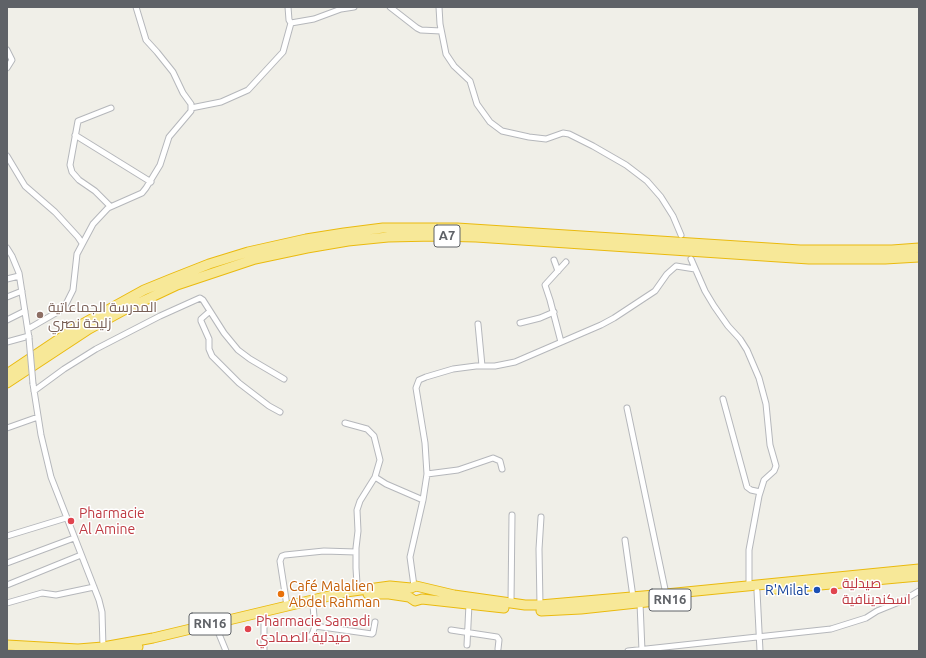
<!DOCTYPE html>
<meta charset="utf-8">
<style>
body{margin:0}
#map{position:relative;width:926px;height:658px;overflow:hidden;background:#f0efe8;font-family:Ubuntu,sans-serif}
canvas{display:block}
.frame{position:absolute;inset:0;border:8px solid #5f6267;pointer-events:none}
</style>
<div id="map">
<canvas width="926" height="658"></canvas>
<div class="frame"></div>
</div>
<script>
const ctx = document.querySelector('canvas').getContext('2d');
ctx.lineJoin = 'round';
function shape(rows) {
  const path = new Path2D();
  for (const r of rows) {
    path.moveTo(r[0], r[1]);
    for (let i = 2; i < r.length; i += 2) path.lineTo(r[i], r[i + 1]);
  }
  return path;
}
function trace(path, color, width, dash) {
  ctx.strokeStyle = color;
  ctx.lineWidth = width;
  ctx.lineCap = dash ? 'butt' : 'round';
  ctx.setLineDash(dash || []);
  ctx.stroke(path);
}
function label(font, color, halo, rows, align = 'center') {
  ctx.font = font + ' Ubuntu,Cairo,sans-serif';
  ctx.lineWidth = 3;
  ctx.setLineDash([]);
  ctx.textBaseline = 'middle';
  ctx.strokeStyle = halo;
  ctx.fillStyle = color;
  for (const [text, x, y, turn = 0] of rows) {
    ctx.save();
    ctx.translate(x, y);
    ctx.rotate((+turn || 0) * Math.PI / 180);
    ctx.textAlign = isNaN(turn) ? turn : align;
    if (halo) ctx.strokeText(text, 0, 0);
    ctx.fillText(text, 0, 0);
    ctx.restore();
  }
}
const street = shape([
 [288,7,289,20,291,23,314,19,341,9,354,7],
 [390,7,417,28,421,30,441,31],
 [439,7,440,24,446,54,454,66,470,81,477,104,490,122,502,131,529,137,546,139,563,133,569,134,593,146,626,165,647,181,661,197,673,216,681,235],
 [7,50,12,60,7,68],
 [191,108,221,102,248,90,283,52,291,23],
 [75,135,151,182],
 [7,156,25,186,55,212,78,237,82,243],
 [110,206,95,191,79,180,72,172,70,165,78,121,111,108],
 [7,248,12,256,19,273,29,338],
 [691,259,705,291,714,306,728,326,740,339,747,350,759,378,766,404,770,445,776,466,774,471,764,480,759,496,749,550,749,586],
 [554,260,558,271],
 [7,279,19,276],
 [7,297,22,291],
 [210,311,201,319,201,321,209,339,209,349,212,356,239,383,269,406,280,412],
 [7,320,25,311],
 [520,323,540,318,554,312],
 [478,324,482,366],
 [28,329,61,310,65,306,73,290,77,254,93,224,108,208,142,193,146,188,160,165,169,137,191,111,191,104,183,93,173,72,157,52,146,40,136,7],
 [7,342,29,336],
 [561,342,550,300,545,285,566,262],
 [33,384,41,435,51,477,99,600,102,612,103,647],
 [34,391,64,369,96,349,160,316,200,298,203,300,224,333,238,350,250,359,284,379],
 [723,399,747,487,751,490,760,492],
 [627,408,666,594],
 [345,423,367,429,374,436,380,460,375,477,386,484,423,500],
 [7,428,38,417],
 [427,474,458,470,493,458,500,461,502,469],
 [7,536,66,518],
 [625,540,633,597],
 [7,563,74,538],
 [7,585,81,555],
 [414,586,410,557,423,500,427,474,425,443,416,388,419,380,426,377,453,369,476,366,495,366,515,362,601,325,614,318,655,291,667,274,676,266,695,269],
 [358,590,357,584,356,568,356,548,358,531,357,510,360,501,375,477],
 [757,591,760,651],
 [511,602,512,515],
 [7,603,42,593,56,595,94,587],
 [640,603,642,651],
 [540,605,539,549,541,517],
 [287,606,280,561,282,556,285,555,324,551,356,552],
 [313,606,315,626,372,634,373,633,375,622],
 [264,618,264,651],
 [219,627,219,634,226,651],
 [451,630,497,637,499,640,498,649],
 [293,638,311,636,313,632,315,626],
 [467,645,469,604],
 [628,651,831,629,866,618,877,611,904,600,919,591]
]);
const highway = shape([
 [7,374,77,327,144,290,171,279,209,264,248,252,306,239,344,233,383,228,457,228,800,250,892,250,919,248],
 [7,383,89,329,124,310,177,285,255,259,307,248,348,241,388,237,435,236,476,237,809,259,885,259,919,257],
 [776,589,919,576],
 [368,594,389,594,409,597,415,601,422,599,504,608],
 [541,611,581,609,674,599],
 [7,645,78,649,103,647,153,638,346,592,390,586,411,588,416,586,454,595,525,605,540,605,666,594,919,569],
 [117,651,138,647]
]);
trace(street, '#b5b7bb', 7);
trace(highway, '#eaba0e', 11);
trace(street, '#fff', 5);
trace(highway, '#f7e898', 9);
const streetBridge = shape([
 [29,338,33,384]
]);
trace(streetBridge, '#b5b7bb', 7, []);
trace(streetBridge, '#fff', 5);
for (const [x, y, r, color] of [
 [40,315,4,"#8d6e63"],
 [71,521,4,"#e0444e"],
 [817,590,4,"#1a4fb4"],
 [834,591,4,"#e0444e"],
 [281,594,4,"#e8710a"],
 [248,629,4,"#e0444e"]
]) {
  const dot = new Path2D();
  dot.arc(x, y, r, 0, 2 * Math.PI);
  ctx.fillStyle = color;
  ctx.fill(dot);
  trace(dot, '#fff', 1.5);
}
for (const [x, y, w] of [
 [447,236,26],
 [670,600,42],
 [210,624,42]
]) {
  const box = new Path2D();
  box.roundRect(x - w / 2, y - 11, w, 22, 3);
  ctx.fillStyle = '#fff';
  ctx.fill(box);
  trace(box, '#5f6267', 1);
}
label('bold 13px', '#5f6267', null, [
 ["A7",447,236],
 ["RN16",670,600],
 ["RN16",210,624]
]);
label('14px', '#785e54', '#fff', [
 ["المدرسة الجماعاتية",48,307],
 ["زليخة نصري",48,323]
], 'left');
label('14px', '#be3a42', '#fff', [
 ["Pharmacie",79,513],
 ["Al Amine",79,529],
 ["صيدلية",842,583],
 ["اسكندينافية",842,599],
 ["Pharmacie Samadi",256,621],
 ["صيدلية الصمادي",256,637]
], 'left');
label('14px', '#c56008', '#fff', [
 ["Café Malalien",289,586],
 ["Abdel Rahman",289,602]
], 'left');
label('14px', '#164399', '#fff', [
 ["R'Milat",809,590]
], 'right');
</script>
